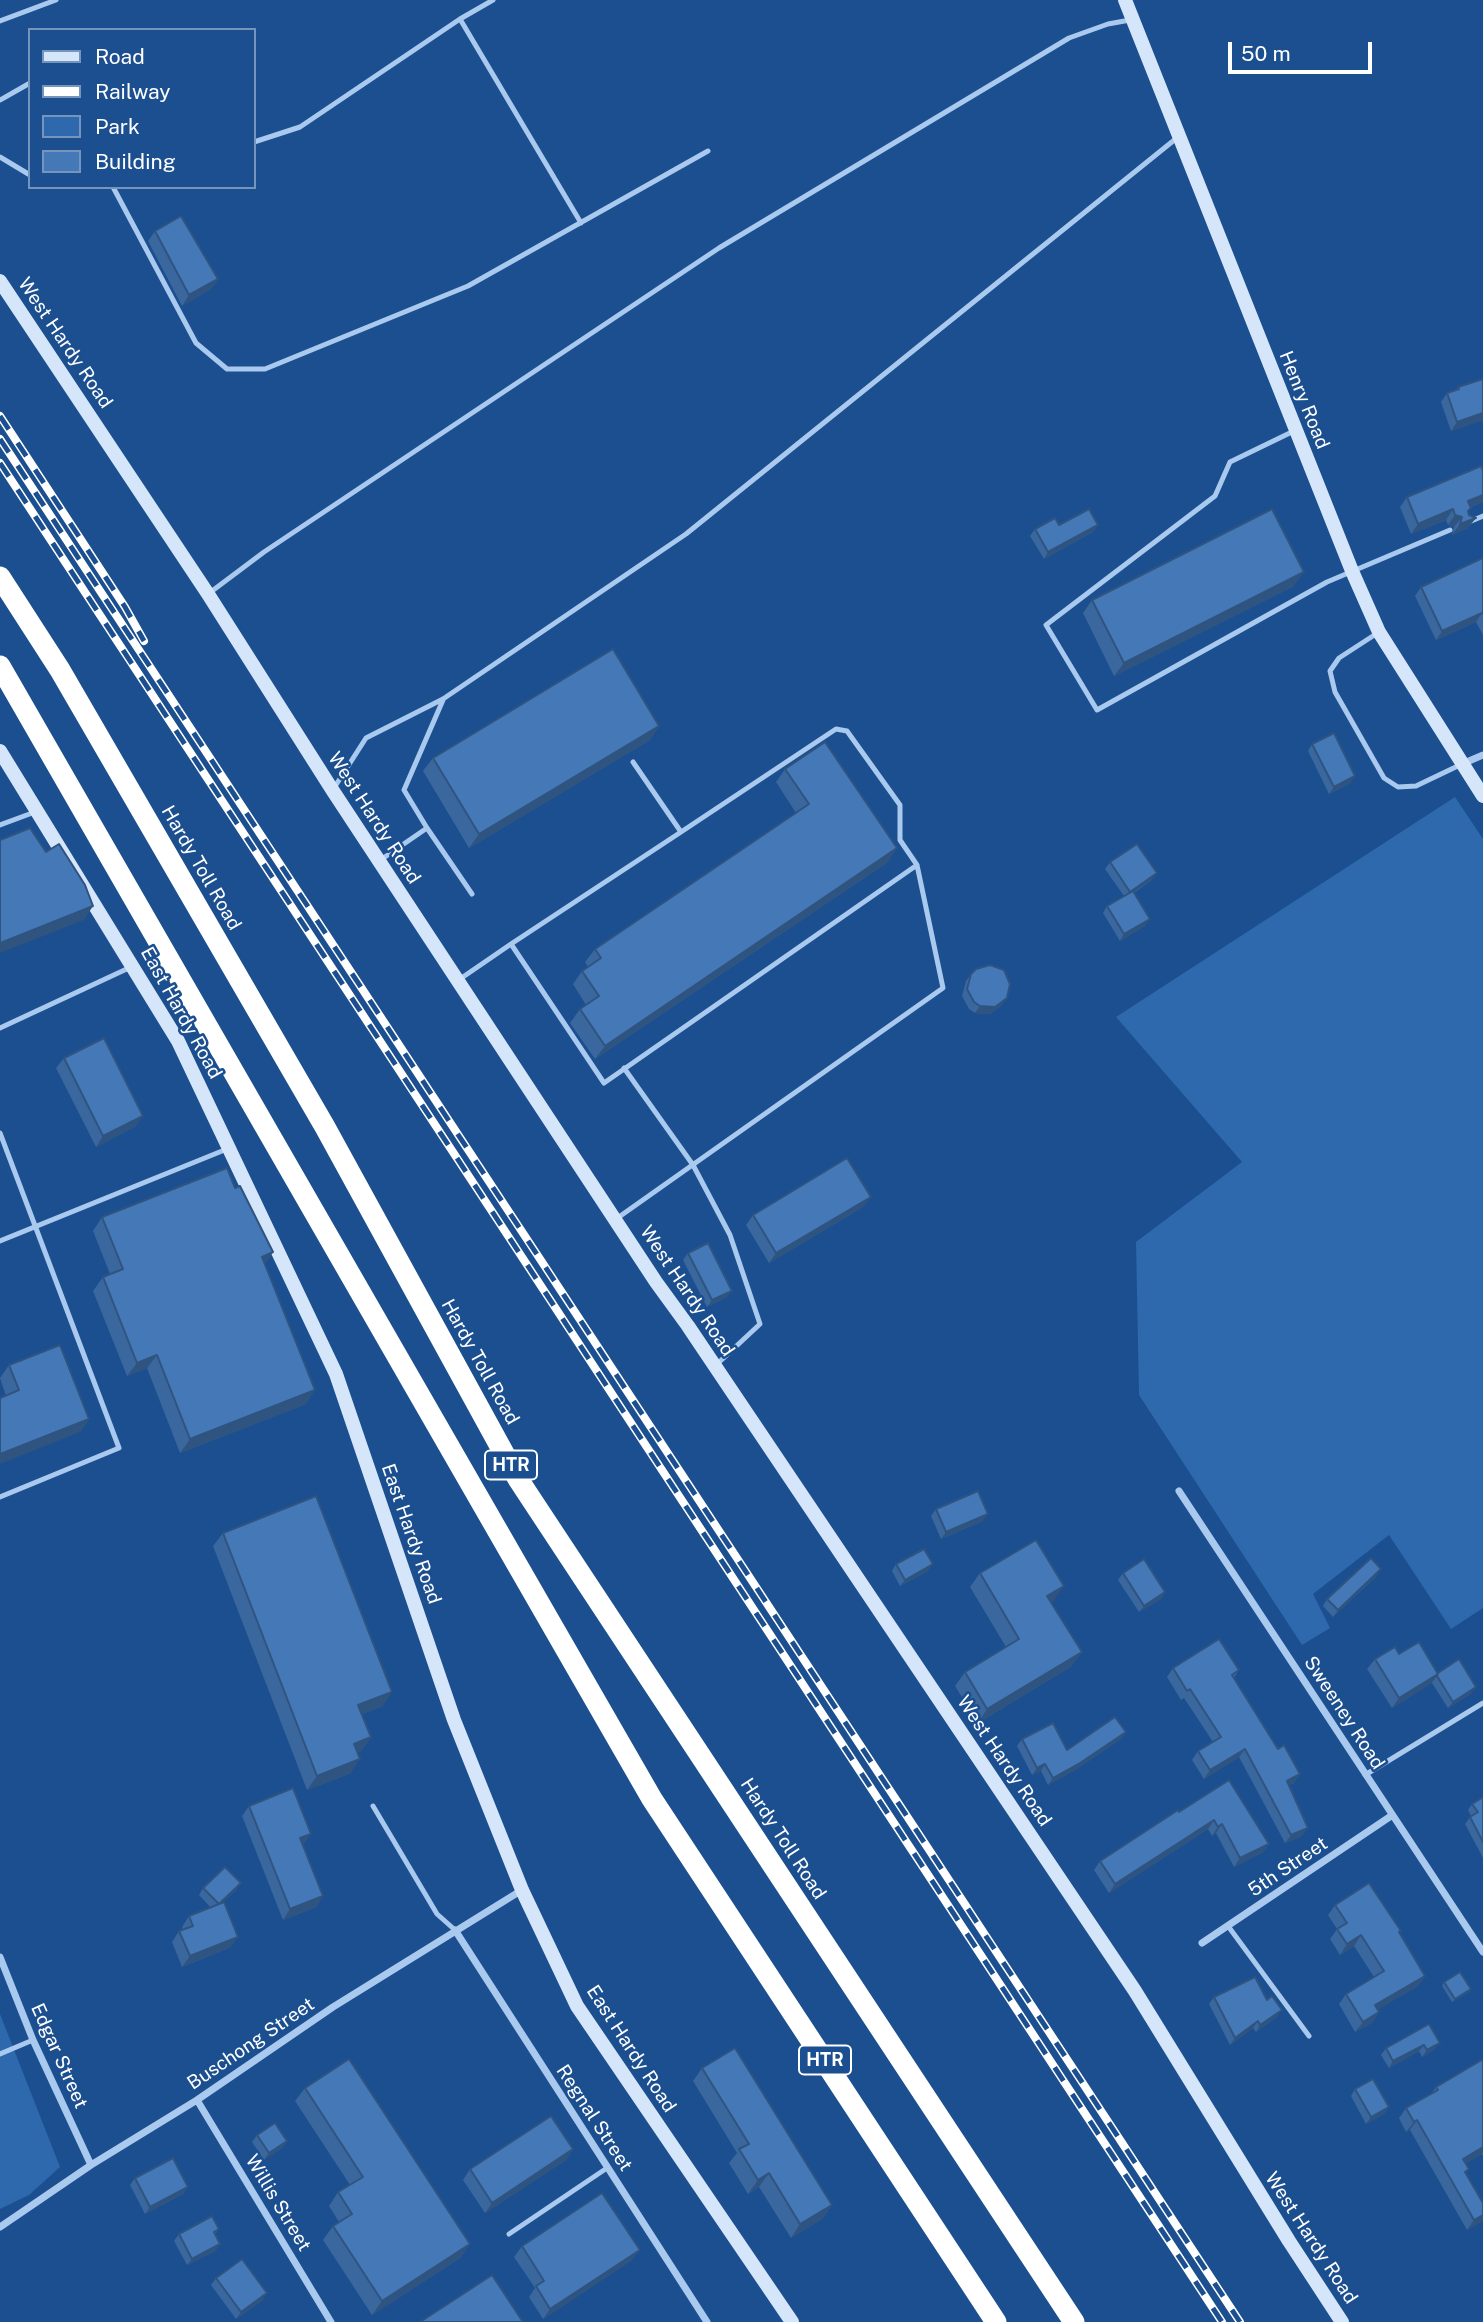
<!DOCTYPE html>
<style>
body{margin:0}
#map{position:relative;width:1483px;height:2322px;overflow:hidden;background:#1b4f8f;font-family:"Public Sans",sans-serif}
canvas{display:block}
.legend{position:absolute;left:28px;top:28px;width:228px;height:161px;box-sizing:border-box;background:#1b4f8f;border:2px solid #7695bc;margin:0;padding:9px 12px;list-style:none;font-size:21px;color:#fff}
.legend li{display:flex;align-items:center;gap:14px;height:35px}
.legend b{width:35px;border:2px solid #7695bc}
.scale{position:absolute;left:1228px;top:42px;width:144px;height:32px;box-sizing:border-box;border:4px solid #fff;border-top:0;padding-left:9px;font-size:21px;line-height:24px;white-space:nowrap;color:#fff;-webkit-text-stroke:5px #1b4f8f;paint-order:stroke}
</style>
<div id="map">
<canvas width="1483" height="2322"></canvas>
<ul class="legend">
<li><b style="height:9px;background:#d6e6fa"></b>Road</li>
<li><b style="height:9px;background:#fff"></b>Railway</li>
<li><b style="height:19px;background:#2e69ad"></b>Park</li>
<li><b style="height:19px;background:#4478b7"></b>Building</li>
</ul>
<div class="scale">50 m</div>
</div>
<script>
const ctx = document.querySelector('canvas').getContext('2d');
ctx.lineJoin = 'round';
function paint(path, color) {
  ctx.fillStyle = color;
  ctx.fill(path, 'evenodd');
}
function shape(rows) {
  const path = new Path2D();
  for (const r of rows) {
    path.moveTo(r[0], r[1]);
    for (let i = 2; i < r.length; i += 2) path.lineTo(r[i], r[i + 1]);
  }
  return path;
}
function trace(path, color, width, dash) {
  ctx.strokeStyle = color;
  ctx.lineWidth = width;
  ctx.lineCap = dash ? 'butt' : 'round';
  ctx.setLineDash(dash || []);
  ctx.stroke(path);
}
function label(font, color, halo, rows, align = 'center') {
  ctx.font = font + ' "Public Sans",sans-serif';
  ctx.lineWidth = 5;
  ctx.setLineDash([]);
  ctx.textBaseline = 'middle';
  ctx.strokeStyle = halo;
  ctx.fillStyle = color;
  for (const [text, x, y, turn = 0] of rows) {
    ctx.save();
    ctx.translate(x, y);
    ctx.rotate((+turn || 0) * Math.PI / 180);
    ctx.textAlign = isNaN(turn) ? turn : align;
    if (halo) ctx.strokeText(text, 0, 0);
    ctx.fillText(text, 0, 0);
    ctx.restore();
  }
}
paint(shape([
 [1455,797,1483,839,1483,1608,1451,1629,1389,1535,1313,1594,1330,1628,1302,1645,1139,1395,1136,1242,1242,1162,1116,1017],
 [0,2014,60,2167,29,2195,0,2209]
]), '#2e69ad');
trace(shape([
 [460,19,493,0],
 [0,21,56,0],
 [0,100,30,83],
 [254,142,300,127,460,19,581,223],
 [0,157,30,175],
 [113,187,196,343,227,369,265,369,468,286,708,151],
 [1296,430,1230,462,1215,496,1046,625,1097,710,1327,582,1450,530],
 [1469,522,1483,516],
 [208,594,264,552,719,248,1069,38,1108,24,1130,20],
 [1379,632,1339,658,1330,671,1335,692,1384,778,1398,787,1416,786,1462,764],
 [633,762,681,832],
 [334,788,366,738,443,699,686,534,1178,137],
 [0,825,35,812],
 [427,828,472,894],
 [379,861,427,828,404,790,443,700],
 [460,979,511,944,681,832,836,729,847,731,900,805,900,840,917,865,604,1083,511,944],
 [0,1028,131,967],
 [624,1068,693,1165,730,1235,760,1324,715,1366],
 [0,1133,119,1448,0,1497],
 [616,1219,943,988,917,865],
 [0,1241,227,1149],
 [1365,1775,1483,1703],
 [373,1806,437,1914,455,1930],
 [1228,1926,1309,2036],
 [0,2054,33,2040],
 [509,2234,607,2168]
]), '#a9c9ee', 5);
trace(shape([
 [1462,764,1483,755],
 [1179,1491,1483,1952],
 [455,1930,707,2322],
 [1202,1943,1391,1816],
 [0,1957,33,2040,91,2165],
 [197,2100,331,2322],
 [0,2227,91,2165,197,2100,333,2007,522,1890]
]), '#a9c9ee', 7);
trace(shape([
 [1125,0,1352,571,1379,632,1483,796],
 [0,281,208,594,333,791,656,1282,688,1326,1135,1991,1289,2241,1342,2322],
 [0,751,178,1041,336,1374,454,1720,522,1890,577,2006,792,2322]
]), '#d6e6fa', 14);
trace(shape([
 [0,577,60,670,325,1127,518,1479,1074,2322],
 [0,666,652,1799,996,2322]
]), '#fff', 21);
const rail = shape([
 [0,416,125,607,144,641],
 [0,439,1240,2322],
 [0,463,1222,2322]
]);
trace(rail, '#fff', 8);
trace(rail, '#1b4f8f', 5, [16]);
paint(shape([
 [155,231,218,279,211,289,182,306,148,241],
 [1483,379,1483,420,1451,431,1441,402,1447,393,1456,390,1458,387],
 [1483,471,1483,502,1471,507,1468,512,1468,528,1452,535,1454,527,1448,525,1446,520,1411,534,1400,507,1407,497],
 [1059,525,1098,525,1093,532,1044,559,1030,536,1035,529],
 [1483,558,1483,635,1476,622,1436,640,1415,596,1421,587],
 [1294,586,1114,676,1083,613,1092,600],
 [659,726,650,740,469,848,423,771,433,758],
 [1312,744,1351,783,1329,794,1308,751],
 [785,769,888,862,595,1059,570,1023,580,1009,586,1005,573,984,582,971,588,967,585,962,595,949,796,813,776,782],
 [1110,862,1152,880,1134,893,1145,926,1120,941,1103,913,1107,906,1124,896,1105,869],
 [971,974,1002,1005,990,1014,975,1013,969,1009,962,996,966,981],
 [64,1058,136,1126,96,1147,56,1068],
 [235,1188,273,1252,265,1263,306,1404,180,1453,147,1368,127,1376,93,1291,103,1277,110,1274,93,1231,102,1217],
 [863,1207,769,1263,746,1225,753,1215],
 [688,1253,727,1297,707,1307,683,1260],
 [9,1365,89,1419,80,1432,6,1396,0,1378],
 [936,1509,983,1521,941,1539,931,1516],
 [223,1533,383,1706,362,1714,371,1737,361,1751,357,1752,351,1773,307,1790,213,1546],
 [896,1564,928,1571,900,1586,892,1571],
 [980,1573,1054,1600,1051,1602,1072,1666,978,1723,955,1686,965,1672,1006,1647,970,1587],
 [1123,1573,1165,1592,1161,1599,1139,1612,1118,1580],
 [1377,1576,1333,1617,1323,1606,1327,1599],
 [1399,1654,1438,1673,1472,1693,1448,1708,1432,1683,1392,1708,1367,1669,1375,1659],
 [1173,1668,1239,1670,1234,1678,1278,1749,1300,1774,1294,1783,1289,1785,1302,1836,1285,1843,1239,1757,1204,1779,1192,1760,1198,1751,1213,1742,1184,1698,1181,1700,1167,1677],
 [1126,1732,1121,1739,1075,1770,1048,1785,1041,1771,1032,1775,1017,1746,1022,1739,1067,1750],
 [1229,1780,1269,1844,1263,1852,1234,1867,1216,1833,1212,1836,1208,1829,1109,1893,1094,1870,1100,1861],
 [1483,1797,1483,1858,1465,1824,1471,1816,1468,1810,1472,1804],
 [249,1806,304,1844,303,1845,323,1896,316,1907,283,1920,242,1816],
 [203,1888,236,1890,222,1903,231,1947,182,1967,172,1942,179,1931,183,1930,182,1927,189,1916,211,1908,199,1895],
 [1335,1905,1399,1933,1425,1976,1418,1986,1378,2009,1379,2012,1372,2023,1355,2032,1339,2004,1346,1994,1374,1977,1354,1946,1340,1955,1330,1939,1337,1929,1328,1915],
 [1444,1982,1471,1989,1469,1992,1452,2002,1442,1986],
 [1214,1997,1267,2000,1277,2017,1256,2032,1253,2028,1230,2045,1209,2004],
 [1429,2024,1435,2049,1422,2057,1419,2051,1389,2068,1381,2055,1386,2048],
 [1483,2059,1483,2156,1482,2154,1466,2163,1466,2174,1483,2203,1483,2219,1481,2222,1467,2230,1410,2130,1406,2132,1399,2118,1406,2108,1431,2094,1436,2087],
 [702,2068,832,2205,822,2219,791,2238,759,2187,748,2194,729,2163,737,2153,693,2081],
 [305,2088,470,2244,460,2258,372,2315,323,2240,333,2226,339,2222,329,2206,338,2192,350,2185,295,2101],
 [1355,2089,1389,2107,1384,2114,1366,2124,1351,2096],
 [257,2135,287,2141,282,2148,264,2160,252,2142],
 [573,2149,566,2160,485,2213,463,2180,470,2169],
 [135,2178,188,2187,183,2194,145,2214,130,2185],
 [219,2229,215,2234,220,2244,215,2251,187,2265,174,2241,179,2234],
 [522,2246,632,2260,543,2319,529,2297,535,2288,514,2257],
 [216,2278,263,2300,236,2319,211,2285]
]), '#3a679d');
paint(shape([
 [218,279,211,289,182,306,189,295],
 [1483,413,1483,420,1451,431,1457,422],
 [1483,495,1483,502,1461,511,1468,501],
 [1453,509,1446,520,1411,534,1418,524],
 [1455,515,1462,517,1454,527,1448,525],
 [1476,518,1468,528,1452,535,1460,524],
 [1098,525,1093,532,1044,559,1048,552],
 [1304,572,1294,586,1114,676,1124,663],
 [1482,613,1476,622,1436,640,1442,631],
 [659,726,650,740,469,848,479,834],
 [1355,776,1351,783,1329,794,1334,787],
 [897,848,888,862,595,1059,605,1046],
 [1157,873,1152,880,1125,898,1130,892],
 [93,906,84,920,0,953,0,943],
 [1150,919,1145,926,1120,941,1124,934],
 [1007,998,1002,1005,990,1014,975,1013,980,1006],
 [143,1116,136,1126,96,1147,103,1136],
 [871,1197,863,1207,769,1263,776,1253],
 [273,1252,263,1266,262,1257],
 [732,1291,727,1297,707,1307,712,1300],
 [157,1355,147,1368,127,1376,137,1363],
 [315,1390,306,1404,180,1453,190,1439],
 [89,1419,80,1432,0,1464,0,1454],
 [988,1514,983,1521,941,1539,946,1532],
 [933,1564,928,1571,900,1586,905,1580],
 [1381,1569,1377,1576,1333,1617,1338,1610],
 [1064,1586,1054,1600,1038,1610,1047,1596],
 [1165,1592,1161,1599,1139,1612,1144,1606],
 [1082,1652,1072,1666,978,1723,987,1709],
 [1438,1674,1431,1684,1392,1708,1399,1698],
 [1476,1687,1472,1693,1448,1708,1453,1702],
 [392,1692,383,1706,349,1719,358,1705],
 [1126,1732,1121,1739,1075,1770,1048,1785,1053,1778],
 [371,1737,361,1751,344,1757,354,1744],
 [1245,1749,1239,1757,1204,1779,1210,1770],
 [360,1759,351,1773,307,1790,317,1776],
 [1045,1764,1041,1771,1032,1775,1037,1768],
 [1300,1774,1294,1783,1281,1790,1287,1781],
 [1214,1820,1208,1829,1109,1893,1115,1884],
 [1222,1824,1216,1833,1212,1836,1218,1827],
 [1308,1828,1302,1836,1285,1843,1291,1835],
 [311,1834,304,1844,293,1848,300,1838],
 [1269,1844,1263,1852,1234,1867,1240,1858],
 [241,1883,236,1890,214,1911,219,1904],
 [323,1896,316,1907,283,1920,290,1909],
 [1361,1935,1354,1946,1340,1955,1347,1944],
 [238,1937,231,1947,182,1967,190,1956],
 [1425,1976,1418,1986,1368,2015,1375,2005],
 [1471,1989,1469,1992,1452,2002,1455,1999],
 [1282,2010,1277,2017,1256,2032,1260,2025],
 [1379,2012,1372,2023,1355,2032,1363,2022],
 [1258,2021,1253,2028,1230,2045,1235,2038],
 [1440,2043,1435,2049,1422,2057,1427,2050],
 [1424,2045,1419,2051,1389,2068,1393,2061],
 [1389,2107,1384,2114,1366,2124,1371,2117],
 [1417,2120,1410,2130,1406,2132,1414,2122],
 [287,2141,282,2148,264,2160,269,2153],
 [1483,2147,1483,2152,1482,2154,1456,2169,1463,2159],
 [573,2149,566,2160,485,2213,492,2203],
 [769,2173,759,2187,748,2194,758,2180],
 [188,2187,183,2194,145,2214,150,2207],
 [832,2205,822,2219,791,2238,800,2224],
 [1483,2215,1483,2219,1481,2222,1467,2230,1474,2220],
 [220,2244,215,2251,187,2265,192,2259],
 [470,2244,460,2258,372,2315,382,2301],
 [640,2250,632,2260,543,2319,550,2309],
 [267,2293,263,2300,236,2319,241,2312]
]), '#305480');
const building = shape([
 [181,216,218,279,189,295,155,231,181,216],
 [1483,379,1483,413,1457,422,1447,393,1459,389,1458,387,1483,379],
 [1481,466,1483,471,1483,495,1468,501,1471,508,1468,511,1469,515,1476,518,1460,524,1462,517,1455,515,1453,509,1418,524,1407,497,1481,466],
 [1089,509,1098,525,1048,552,1035,529,1055,518,1059,525,1089,509],
 [1272,509,1304,572,1124,663,1092,600,1272,509],
 [1483,558,1483,614,1482,613,1442,631,1421,587,1483,558],
 [613,649,659,726,479,834,433,758,613,649],
 [1334,733,1355,776,1334,787,1312,744,1334,733],
 [825,742,897,848,605,1046,580,1009,599,996,582,971,601,958,595,949,809,804,785,769,825,742],
 [30,828,46,852,59,844,85,885,93,906,0,943,0,840,30,828],
 [1137,844,1157,873,1130,892,1110,862,1137,844],
 [1133,891,1150,919,1124,934,1107,906,1133,891],
 [990,965,1004,970,1010,984,1007,998,995,1007,980,1006,974,1002,967,989,971,974,976,969,990,965],
 [104,1038,143,1116,103,1136,64,1058,104,1038],
 [847,1158,871,1197,776,1253,753,1215,847,1158],
 [227,1168,235,1188,240,1186,273,1252,262,1257,315,1390,190,1439,157,1355,137,1363,103,1277,123,1269,102,1217,227,1168],
 [708,1243,732,1291,712,1300,688,1253,708,1243],
 [60,1345,89,1419,0,1454,0,1398,19,1390,9,1365,60,1345],
 [978,1491,988,1514,946,1532,936,1509,978,1491],
 [316,1496,392,1692,358,1705,371,1737,354,1744,360,1759,317,1776,223,1533,316,1496],
 [1036,1540,1064,1586,1047,1596,1082,1652,987,1709,965,1672,1019,1639,980,1573,1036,1540],
 [924,1549,933,1564,905,1580,896,1564,924,1549],
 [1371,1558,1381,1569,1338,1610,1327,1599,1371,1558],
 [1144,1559,1165,1592,1144,1606,1123,1573,1144,1559],
 [1219,1639,1239,1670,1232,1675,1278,1749,1284,1745,1300,1774,1287,1781,1308,1828,1291,1835,1245,1749,1210,1770,1198,1751,1221,1737,1190,1689,1187,1691,1173,1668,1219,1639],
 [1419,1642,1438,1674,1399,1698,1375,1659,1395,1647,1399,1654,1419,1642],
 [1459,1659,1476,1687,1453,1702,1437,1676,1438,1673,1459,1659],
 [1115,1717,1126,1732,1080,1763,1053,1778,1045,1764,1037,1768,1022,1739,1053,1723,1067,1750,1115,1717],
 [1229,1780,1269,1844,1240,1858,1222,1824,1218,1827,1214,1820,1115,1884,1100,1861,1178,1810,1179,1812,1229,1780],
 [293,1788,311,1834,300,1838,323,1896,290,1909,249,1806,293,1788],
 [1483,1797,1483,1842,1470,1817,1478,1812,1472,1804,1483,1797],
 [225,1867,241,1883,219,1904,203,1888,225,1867],
 [1369,1883,1401,1931,1399,1932,1425,1976,1375,2005,1379,2012,1363,2022,1346,1994,1384,1971,1361,1935,1347,1944,1337,1929,1347,1923,1335,1905,1369,1883],
 [224,1902,238,1937,190,1956,179,1931,193,1926,189,1916,224,1902],
 [1460,1972,1471,1989,1455,1999,1444,1982,1460,1972],
 [1255,1977,1267,2000,1272,1996,1282,2010,1260,2025,1258,2021,1235,2038,1214,1997,1255,1977],
 [1429,2024,1440,2043,1427,2050,1424,2045,1393,2061,1386,2048,1429,2024],
 [735,2048,832,2205,800,2224,769,2173,758,2180,739,2149,749,2144,702,2068,735,2048],
 [349,2059,470,2244,382,2301,333,2226,352,2214,338,2192,363,2177,305,2088,349,2059],
 [1483,2059,1483,2147,1463,2159,1469,2169,1465,2172,1483,2203,1483,2215,1474,2220,1417,2120,1414,2122,1406,2108,1438,2090,1436,2087,1483,2059],
 [1373,2079,1389,2107,1371,2117,1355,2089,1373,2079],
 [551,2116,573,2149,492,2203,470,2169,551,2116],
 [275,2123,287,2141,269,2153,257,2135,275,2123],
 [173,2158,188,2187,150,2207,135,2178,173,2158],
 [602,2193,640,2250,550,2309,536,2286,544,2281,522,2246,602,2193],
 [212,2216,219,2229,214,2232,220,2244,192,2259,179,2234,212,2216],
 [242,2259,267,2293,241,2312,216,2278,242,2259],
 [492,2275,523,2322,420,2322,492,2275]
]);
paint(building, '#4478b7');
trace(building, '#305480', 2);
for (const [x, y, w] of [
 [511,1465,52],
 [825,2060,52]
]) {
  const box = new Path2D();
  box.roundRect(x - w / 2, y - 14.5, w, 29, 5);
  ctx.fillStyle = '#1b4f8f';
  ctx.fill(box);
  trace(box, '#fff', 2);
}
label('bold 18px', '#fff', null, [
 ["HTR",511,1465],
 ["HTR",825,2060]
]);
label('19px', '#fff', '#1b4f8f', [
 ["West Hardy Road",65,343,56],
 ["Henry Road",1304,400,68],
 ["West Hardy Road",374,818,57],
 ["Hardy Toll Road",201,868,60],
 ["East Hardy Road",181,1013,61],
 ["West Hardy Road",687,1291,56],
 ["Hardy Toll Road",480,1362,61],
 ["East Hardy Road",411,1534,71],
 ["Sweeney Road",1344,1713,57],
 ["West Hardy Road",1004,1761,56],
 ["Hardy Toll Road",783,1839,57],
 ["5th Street",1288,1867,-34],
 ["Buschong Street",251,2044,-34],
 ["East Hardy Road",631,2049,57],
 ["Edgar Street",59,2056,66],
 ["Regnal Street",594,2118,57],
 ["Willis Street",278,2203,59],
 ["West Hardy Road",1311,2238,57]
]);
</script>
